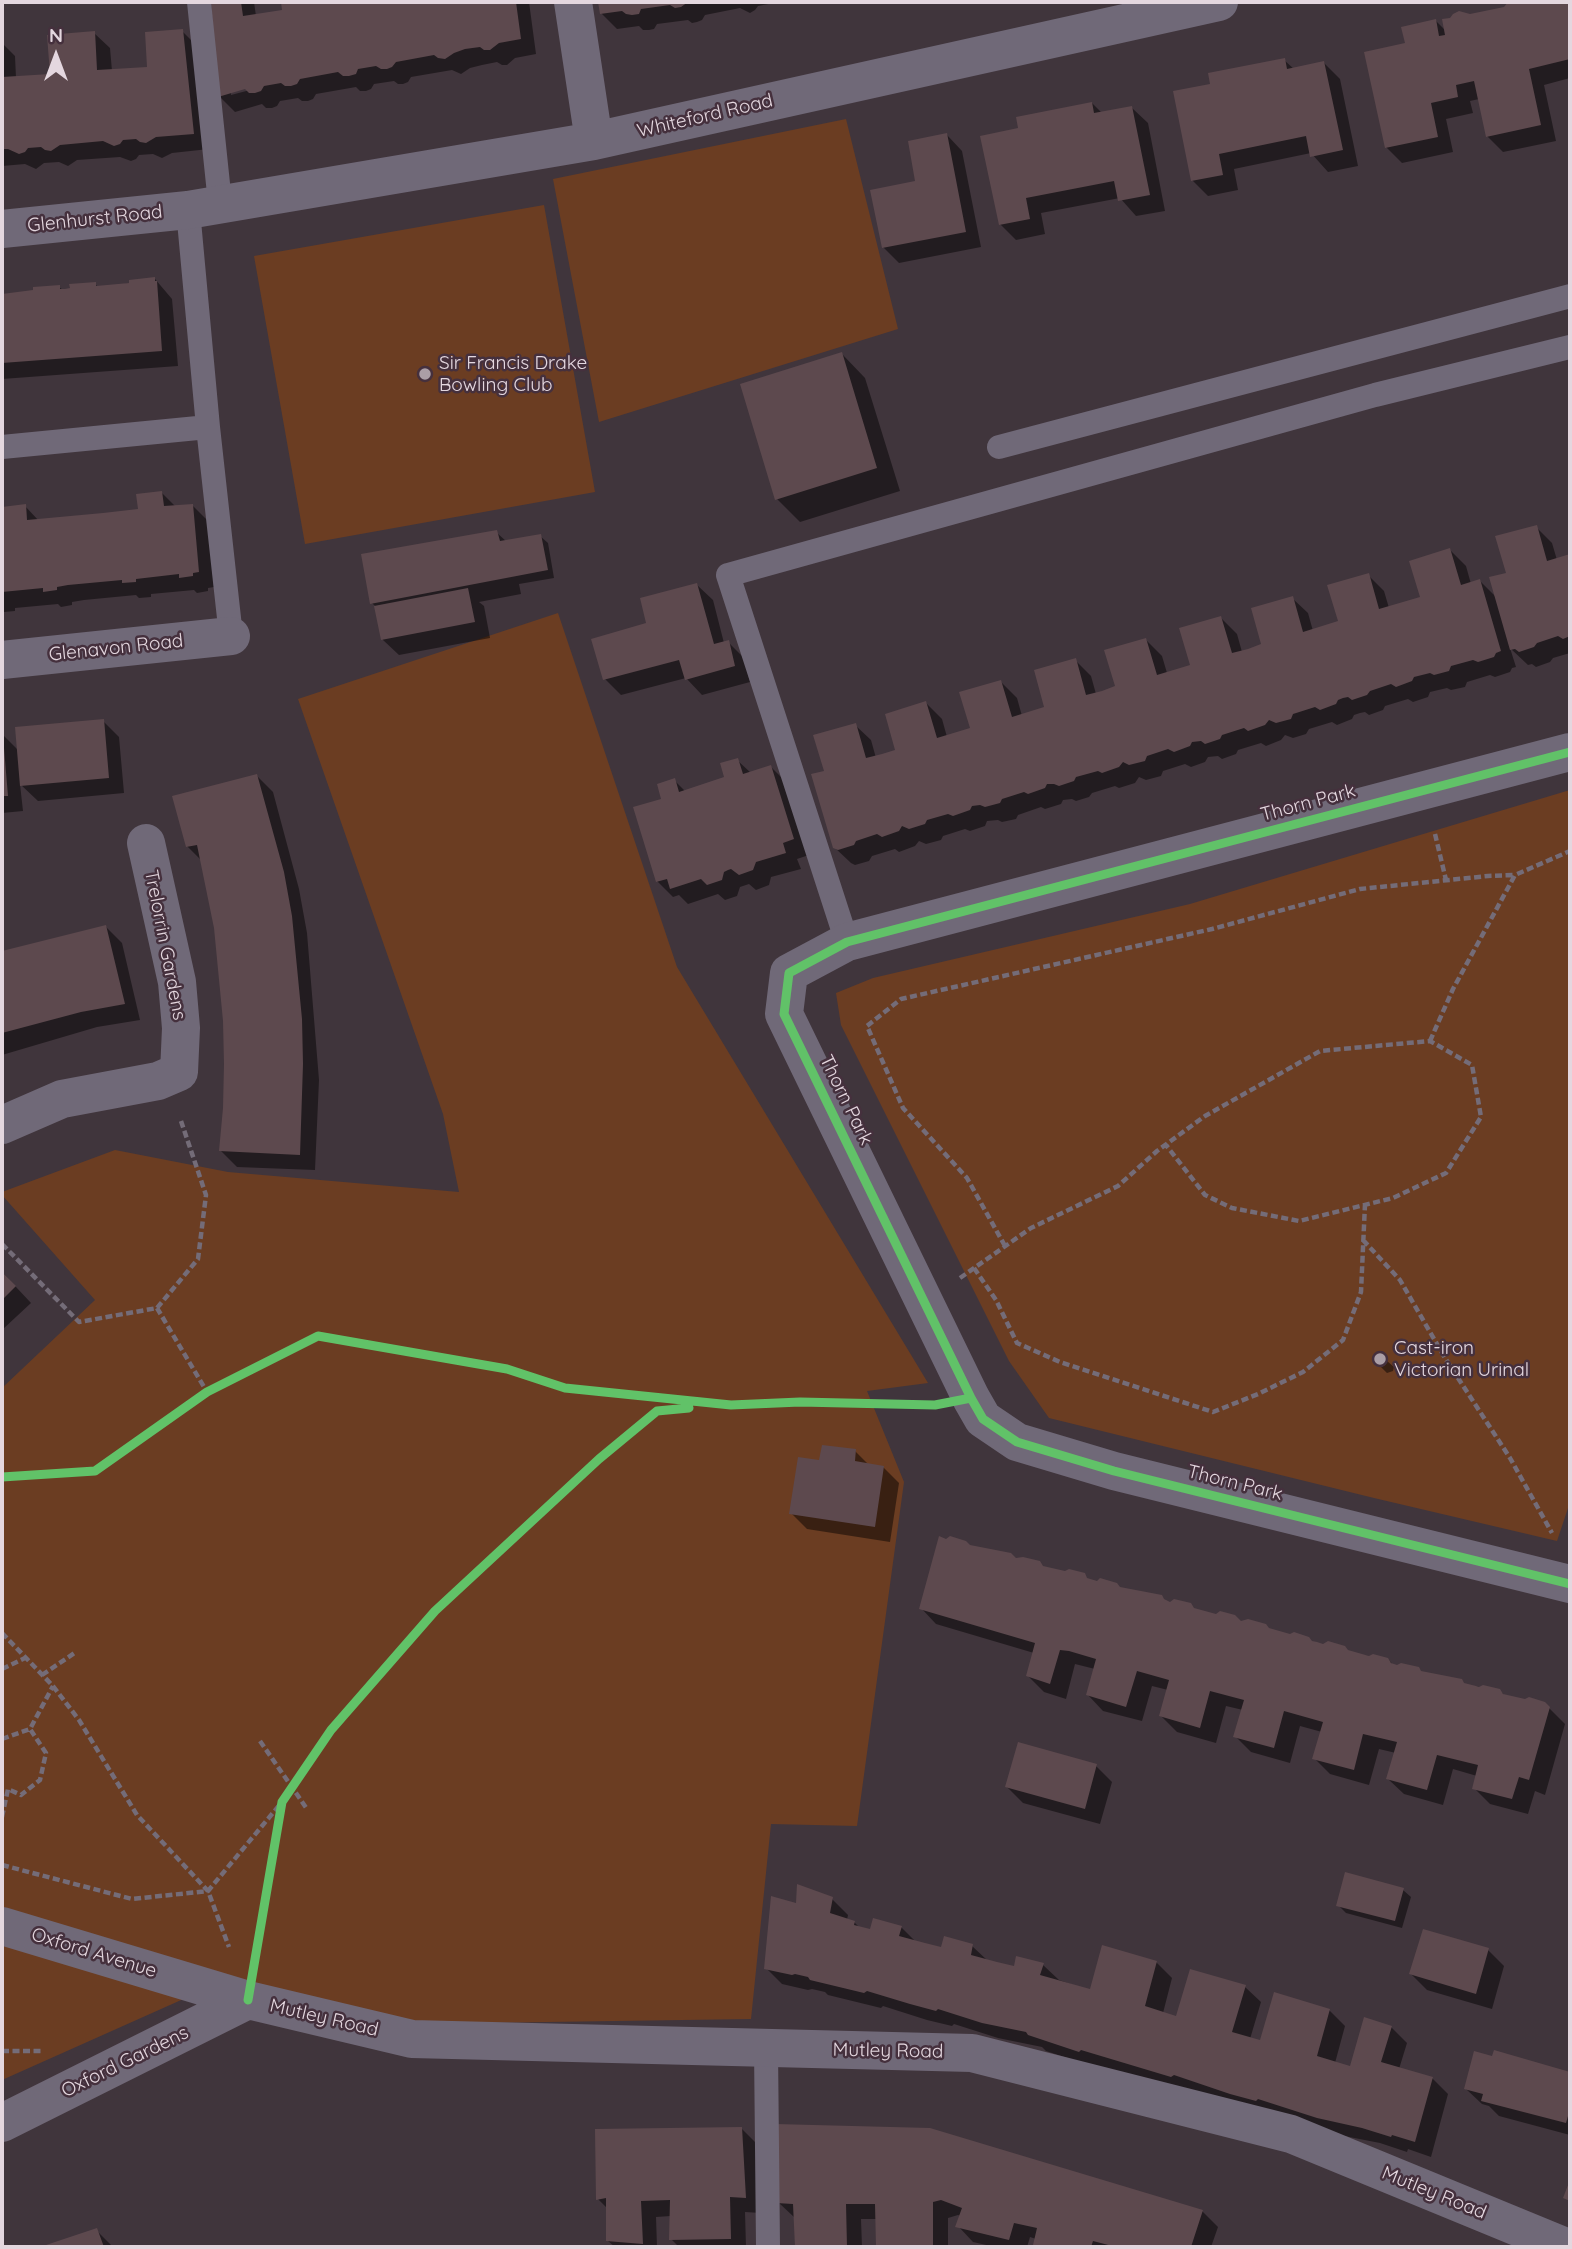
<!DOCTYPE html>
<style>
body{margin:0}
#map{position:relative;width:1572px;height:2249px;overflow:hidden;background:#40353c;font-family:Quicksand,sans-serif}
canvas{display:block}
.frame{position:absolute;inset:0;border:4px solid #e4d7df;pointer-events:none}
.north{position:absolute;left:21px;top:21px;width:70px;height:70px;-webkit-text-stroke:5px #45303d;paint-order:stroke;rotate:0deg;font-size:19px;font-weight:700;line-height:28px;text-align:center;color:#e4d7df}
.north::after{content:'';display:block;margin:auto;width:24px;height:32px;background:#e4d7df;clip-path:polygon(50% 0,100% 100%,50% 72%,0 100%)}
</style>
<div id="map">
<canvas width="1572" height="2249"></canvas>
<div class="frame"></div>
<div class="north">N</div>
</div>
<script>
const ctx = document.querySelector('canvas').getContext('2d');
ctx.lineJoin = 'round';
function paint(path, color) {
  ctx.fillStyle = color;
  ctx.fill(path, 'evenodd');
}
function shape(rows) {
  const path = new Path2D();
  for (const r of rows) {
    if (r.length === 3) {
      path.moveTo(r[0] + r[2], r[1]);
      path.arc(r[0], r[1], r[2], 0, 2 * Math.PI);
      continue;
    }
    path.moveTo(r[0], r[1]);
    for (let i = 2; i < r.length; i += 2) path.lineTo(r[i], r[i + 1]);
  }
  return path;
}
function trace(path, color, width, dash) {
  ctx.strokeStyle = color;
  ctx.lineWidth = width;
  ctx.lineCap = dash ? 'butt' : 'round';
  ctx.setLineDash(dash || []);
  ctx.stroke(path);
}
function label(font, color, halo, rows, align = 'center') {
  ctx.font = font + ' Quicksand,sans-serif';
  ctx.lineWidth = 5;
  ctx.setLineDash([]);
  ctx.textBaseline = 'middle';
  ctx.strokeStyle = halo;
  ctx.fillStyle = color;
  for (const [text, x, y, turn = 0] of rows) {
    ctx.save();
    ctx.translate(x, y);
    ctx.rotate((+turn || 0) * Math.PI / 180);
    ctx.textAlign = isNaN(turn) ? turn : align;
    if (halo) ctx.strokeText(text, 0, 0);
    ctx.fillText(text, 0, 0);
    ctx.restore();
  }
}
paint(shape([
 [846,119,898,329,599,422,553,179],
 [544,205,595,492,305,544,254,256],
 [558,613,677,967,928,1383,867,1391,904,1482,857,1826,771,1824,751,2019,410,2024,226,1980,2,2080,2,1388,95,1300,2,1195,2,1192,115,1150,228,1172,459,1192,443,1114,298,699],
 [1570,790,1570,1502,1557,1541,1374,1498,1049,1418,1009,1361,841,1025,836,993,873,978,1190,904]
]), '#6b3d22');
paint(shape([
 [212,2,254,2,256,16,284,11,283,2,529,2,536,54,515,58,507,65,502,65,497,62,482,65,470,68,461,74,452,70,411,77,408,82,403,84,398,84,394,81,374,84,371,89,366,91,360,91,356,87,316,94,313,99,308,101,302,101,298,98,280,101,277,106,272,108,266,108,262,104,235,112,219,96],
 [253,85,254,89,231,95,231,91],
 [599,2,779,2,758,6,755,10,750,13,740,8,705,15,702,20,697,22,692,23,688,20,657,24,654,29,649,30,643,30,639,26,617,29,601,13],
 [1511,2,1570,2,1570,78,1544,85,1556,141,1503,152,1487,136,1479,99,1470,101,1473,113,1446,119,1453,152,1402,163,1386,147,1407,44,1435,20,1446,31,1470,16,1506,9],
 [182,31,198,47,209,149,172,153,162,158,153,154,139,155,136,159,131,161,120,157,77,160,68,166,59,162,44,163,36,169,25,164,2,166,2,43,15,56,16,78,52,76,94,33,110,48,112,71,149,68],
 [1284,60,1294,69,1324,63,1340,79,1358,166,1328,172,1311,153,1234,169,1238,190,1208,196,1192,180],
 [1092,103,1102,113,1132,108,1148,123,1165,211,1136,216,1120,198,1041,213,1045,234,1016,240,1000,224,1021,129],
 [947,135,962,151,981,247,899,263,883,247,917,183],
 [155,279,172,299,178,366,2,379,2,293,4,295,59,287,63,290,95,284,99,288],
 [842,354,865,378,900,491,800,522,777,499],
 [161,492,176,507,192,505,208,521,214,587,208,588,208,591,197,593,194,590,151,594,151,597,139,598,136,595,84,600,72,602,72,605,61,607,58,604,15,608,15,611,4,612,2,610,2,524,25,506,39,521,140,510],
 [1536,527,1552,543,1557,560,1570,556,1570,653,1553,658,1550,662,1536,667,1532,664,1528,665,1510,648,1516,667,1512,668,1510,672,1495,677,1490,675,1467,682,1465,687,1451,690,1447,688,1430,692,1428,697,1413,702,1408,699,1385,706,1383,710,1369,715,1365,712,1360,713,1354,715,1352,719,1337,725,1332,722,1309,729,1306,734,1293,738,1285,735,1281,740,1266,746,1261,743,1238,750,1236,754,1222,759,1218,756,1208,757,1205,762,1191,767,1185,764,1163,771,1161,776,1146,780,1139,777,1135,783,1119,788,1115,786,1092,793,1089,797,1076,801,1072,799,1063,800,1061,804,1045,809,1041,807,1018,815,1016,819,1002,822,998,820,987,821,985,826,970,831,965,829,943,836,941,840,926,844,919,841,915,846,899,852,895,849,872,856,869,861,855,865,851,863,834,847,826,772,855,725,871,740,876,758,897,751,926,703,942,719,947,737,972,729,1001,682,1017,698,1022,716,1046,708,1075,660,1091,676,1096,694,1117,687,1146,640,1162,656,1167,673,1192,666,1221,618,1237,634,1242,652,1264,645,1292,598,1308,613,1313,631,1340,622,1368,575,1384,591,1389,608,1422,598,1450,550,1466,566,1471,584,1480,581,1498,599,1508,574],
 [496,532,507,542,540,536,548,543,554,578,519,584,521,594,479,602,484,606,490,638,399,655,383,640,376,607,372,603],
 [697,585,713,600,724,643,728,642,744,658,750,682,702,695,686,678,621,695,605,679,649,625],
 [103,721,119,737,124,793,38,801,20,784,23,811,2,813,2,734,19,751],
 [737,760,751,773,771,767,787,783,809,855,797,859,801,869,771,877,769,885,756,890,749,884,740,887,737,896,725,900,718,894,688,904,679,895,673,897,657,881,664,800,674,780,685,791,727,778],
 [257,776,273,792,299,889,307,933,319,1080,315,1170,237,1167,221,1151,225,1108,225,1021,216,928,202,861,187,846],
 [106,927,122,943,140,1020,97,1027,2,1055,2,954],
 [2,1272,31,1303,2,1330],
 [1380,1355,1394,1367,1393,1371,1387,1373,1376,1362,1376,1358],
 [855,1451,869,1465,883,1467,899,1483,890,1542,807,1529,791,1513,821,1462],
 [970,1546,1313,1643,1349,1653,1388,1659,1394,1666,1466,1685,1499,1690,1505,1696,1544,1703,1565,1724,1545,1795,1535,1791,1528,1814,1490,1804,1474,1788,1477,1776,1453,1769,1443,1805,1404,1794,1388,1779,1396,1753,1379,1749,1369,1785,1330,1774,1314,1758,1322,1732,1300,1726,1290,1763,1251,1752,1235,1736,1243,1710,1226,1706,1216,1743,1177,1732,1161,1716,1168,1690,1152,1686,1142,1721,1103,1711,1088,1695,1095,1669,1075,1664,1066,1699,1044,1692,1028,1676,1034,1653,936,1624,921,1608],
 [1096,1766,1112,1782,1100,1824,1023,1803,1007,1787],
 [1403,1890,1411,1897,1402,1928,1346,1913,1338,1905],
 [832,1899,848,1915,847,1920,854,1922,860,1928,871,1931,901,1927,917,1943,943,1950,972,1946,988,1961,1015,1968,1043,1965,1059,1980,1091,1991,1156,1962,1172,1978,1163,2013,1177,2018,1245,1987,1261,2002,1250,2039,1262,2042,1329,2010,1345,2026,1335,2063,1352,2068,1391,2027,1407,2043,1399,2069,1432,2078,1448,2094,1431,2157,1408,2149,1407,2152,1380,2143,1334,2134,1095,2067,1046,2051,1042,2047,998,2038,954,2024,952,2026,927,2020,883,2006,881,2008,828,1995,825,1992,812,1989,808,1990,782,1984,766,1968,797,1905],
 [1488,1950,1504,1966,1492,2009,1427,1990,1411,1974],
 [1495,2052,1570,2074,1570,2135,1499,2116,1489,2106,1482,2104,1466,2089,1493,2058],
 [777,2126,1202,2211,1218,2227,1211,2247,1037,2247,1034,2245,1036,2239,1030,2237,1027,2247,995,2247,973,2242,958,2226,961,2216,958,2215,948,2218,948,2247,878,2247,877,2219,861,2219,862,2247,797,2247,795,2218,778,2202],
 [741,2128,757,2144,761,2213,745,2212,746,2247,679,2247,671,2239,671,2216,656,2217,657,2247,615,2247,608,2241,608,2209,598,2199],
 [96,2230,113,2247,44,2247]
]), '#0007');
paint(shape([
 [211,2,241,2,243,16,282,10,281,2,516,2,521,39,499,43,490,50,484,50,480,47,465,49,454,53,445,59,438,58,434,55,396,62,392,67,387,69,381,69,376,66,358,69,356,74,349,76,343,76,338,72,300,79,297,84,291,86,285,86,281,83,264,86,261,91,255,93,249,93,245,89,218,97],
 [598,2,688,2,681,7,675,8,670,5,641,9,639,14,632,15,626,14,622,11,600,14],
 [1508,2,1570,2,1570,59,1529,69,1541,125,1486,137,1474,81,1456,85,1458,97,1431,103,1438,137,1385,148,1364,52,1405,43,1401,27,1436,19,1439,36,1445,35,1442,19,1450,18,1453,14,1459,11,1470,14,1504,7],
 [183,29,194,134,156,137,146,143,140,142,136,139,123,140,120,144,114,146,103,141,60,145,51,151,45,150,41,147,28,148,25,152,19,154,8,149,2,149,2,77,50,74,47,35,95,31,97,70,147,67,145,32],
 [1285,58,1287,69,1324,61,1343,150,1310,157,1306,136,1219,154,1223,175,1191,181,1173,91,1210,84,1208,73],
 [1092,102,1094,113,1132,106,1150,195,1118,201,1114,181,1026,198,1030,219,999,225,980,136,1018,128,1016,117],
 [947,133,966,232,882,248,870,190,915,181,908,141],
 [155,277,155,281,157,281,162,351,2,363,2,294,33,290,33,287,60,285,60,289,65,289,70,288,69,284,96,282,96,286,129,283,129,280],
 [842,352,877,468,775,500,740,384],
 [162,491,164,506,193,504,199,572,193,573,193,576,179,578,179,574,136,579,136,582,122,583,122,580,68,585,57,587,57,590,43,592,43,588,2,592,2,507,26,504,27,520,103,513,138,509,136,494],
 [1537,525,1547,561,1570,554,1570,636,1563,639,1558,636,1537,643,1534,647,1519,652,1515,649,1510,650,1489,577,1506,573,1495,536],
 [497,530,500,541,541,534,548,570,370,604,361,554],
 [1450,548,1461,585,1480,579,1501,651,1496,653,1494,657,1478,662,1473,660,1451,666,1449,671,1434,675,1430,673,1414,677,1412,681,1396,687,1391,684,1370,691,1367,695,1352,700,1348,697,1343,698,1338,700,1336,704,1320,710,1315,707,1293,714,1291,719,1276,723,1269,720,1265,725,1248,731,1244,728,1222,735,1220,739,1205,744,1201,741,1192,742,1190,746,1174,752,1168,749,1147,756,1145,761,1129,765,1123,762,1119,767,1102,773,1098,771,1076,777,1074,781,1059,786,1054,784,1047,784,1045,788,1028,794,1024,792,1002,799,1000,803,985,807,980,805,972,806,970,810,953,816,948,814,927,820,925,824,909,829,902,826,899,831,882,837,877,834,856,841,854,845,838,850,833,848,811,774,824,771,813,735,856,723,866,758,882,754,895,750,885,714,926,701,937,738,970,728,959,692,1001,680,1012,717,1044,707,1034,670,1076,658,1086,695,1102,691,1115,686,1104,650,1146,638,1157,675,1190,665,1179,628,1221,616,1232,653,1248,649,1261,644,1251,608,1293,596,1303,632,1338,621,1327,585,1369,573,1379,609,1420,597,1409,561],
 [697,583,714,644,729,640,735,666,685,680,679,660,603,680,591,639,646,623,640,598],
 [468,588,475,622,381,640,374,606],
 [104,719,109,778,20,786,15,727],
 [2,748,4,748,8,796,2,796],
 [738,758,743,774,771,765,794,839,783,843,786,853,756,862,753,870,739,875,731,869,728,870,724,872,722,880,707,885,701,879,670,889,667,879,656,882,633,807,661,799,657,784,675,778,679,792,724,777,720,763],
 [257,774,284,872,292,916,302,1019,303,1064,300,1155,219,1151,223,1108,224,1064,223,1021,214,928,197,845,186,847,172,796],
 [106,925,125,1004,81,1012,2,1033,2,951],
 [2,1272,16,1286,2,1300],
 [1380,1360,7],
 [822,1445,856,1449,855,1461,884,1466,875,1527,789,1514,798,1457,819,1460],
 [939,1536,946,1539,950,1536,966,1541,970,1545,1011,1553,1016,1558,1023,1557,1040,1561,1043,1566,1065,1571,1069,1569,1085,1573,1087,1578,1097,1581,1100,1578,1117,1583,1120,1587,1162,1595,1164,1599,1170,1602,1174,1599,1191,1603,1194,1608,1216,1614,1220,1611,1235,1615,1241,1621,1248,1619,1266,1624,1269,1628,1290,1634,1294,1632,1309,1637,1312,1641,1317,1642,1323,1644,1328,1641,1345,1646,1348,1650,1369,1656,1373,1654,1388,1658,1391,1663,1397,1665,1401,1663,1419,1667,1421,1671,1462,1679,1464,1683,1476,1686,1479,1687,1483,1685,1500,1689,1503,1694,1525,1699,1529,1697,1545,1702,1550,1707,1529,1780,1519,1777,1512,1799,1472,1789,1478,1765,1437,1755,1427,1790,1386,1779,1397,1742,1363,1734,1354,1770,1312,1759,1323,1722,1284,1711,1274,1748,1233,1737,1244,1700,1210,1691,1200,1728,1159,1716,1169,1680,1137,1671,1126,1707,1086,1695,1096,1659,1069,1651,1060,1650,1050,1684,1026,1676,1035,1643,919,1609],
 [1018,1742,1097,1764,1085,1809,1005,1787],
 [1345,1872,1404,1888,1395,1921,1336,1906],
 [797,1884,833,1897,830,1913,855,1921,854,1925,870,1929,873,1918,902,1926,899,1936,925,1943,941,1947,944,1936,973,1944,971,1955,997,1962,1014,1966,1016,1956,1044,1963,1040,1975,1090,1989,1102,1945,1157,1961,1145,2006,1176,2016,1190,1969,1246,1985,1232,2032,1260,2040,1274,1992,1330,2009,1317,2056,1350,2066,1364,2017,1392,2026,1381,2062,1433,2077,1415,2142,1392,2135,1391,2137,1362,2128,1317,2118,1258,2099,1256,2101,1230,2094,1174,2075,1171,2077,1081,2050,1079,2052,1028,2035,1026,2032,982,2023,938,2009,936,2011,910,2004,867,1991,864,1993,810,1980,808,1977,795,1974,792,1975,764,1969,771,1896,796,1903],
 [1423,1929,1489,1948,1476,1994,1409,1974],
 [1494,2050,1570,2072,1570,2109,1566,2123,1481,2101,1483,2094,1464,2089,1474,2051,1492,2056],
 [775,2124,930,2128,1203,2210,1191,2247,1116,2247,1093,2241,1091,2247,1039,2247,1033,2245,1037,2228,1014,2223,1009,2240,955,2227,962,2208,941,2200,933,2202,933,2247,876,2247,875,2204,846,2204,847,2247,795,2247,793,2204,776,2203],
 [742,2127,746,2198,730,2197,731,2239,669,2240,670,2200,641,2201,643,2244,606,2241,606,2198,596,2200,595,2129],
 [1570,2180,1570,2201,1563,2198],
 [97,2228,104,2247,40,2247]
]), '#5d494e');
trace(shape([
 [1435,834,1446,880],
 [1430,1041,1453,989,1515,875,1570,851],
 [1363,1240,1400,1280,1445,1358,1510,1458,1552,1533],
 [2,1244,79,1322,157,1308,198,1259,206,1195,181,1121],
 [1005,1246,967,1178,903,1108,867,1026,901,999,1212,929,1360,889,1488,876,1515,875],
 [974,1268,996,1300,1017,1343,1060,1362,1213,1412,1258,1394,1303,1372,1343,1340,1361,1292,1365,1204],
 [960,1278,1031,1228,1118,1186,1157,1151,1205,1116,1320,1051,1430,1041,1472,1065,1481,1117,1446,1173,1393,1198,1299,1221,1232,1208,1205,1195,1166,1145],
 [157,1308,207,1392],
 [2,1633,53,1686,79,1720,137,1815,208,1891,229,1947],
 [2,1669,25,1658],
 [42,1675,76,1652],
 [2,1739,30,1729],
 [260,1741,307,1809],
 [2,1817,8,1789,21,1795,40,1780,46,1753,30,1729,53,1686],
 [2,1865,132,1899,208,1891,282,1802],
 [2,2051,43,2051]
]), '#746c78', 4.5, [7, 3.5]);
trace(shape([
 [199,2,220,203],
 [188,210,208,427,231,636],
 [2,447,208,427],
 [999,447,1570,296],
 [847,942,728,575,1375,395,1570,347],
 [766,2048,768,2247]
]), '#706978', 24);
trace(shape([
 [573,2,594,141],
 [2,229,188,210,594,141,1219,2],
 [2,660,231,636],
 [1570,752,847,942,789,973,784,1014,971,1398,983,1419,1017,1442,1114,1471,1570,1584],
 [2,1125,62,1099,158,1081,179,1072,181,1028,177,982,146,843],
 [2,1926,248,2000,412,2039,972,2053,1291,2134,1566,2247],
 [2,2123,248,2000]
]), '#706978', 38);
trace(shape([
 [1570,752,847,942,789,973,784,1014,971,1398,983,1419,1017,1442,1114,1471,1570,1584],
 [2,1477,95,1471,207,1392,318,1336,507,1369,565,1388,731,1405,800,1402,935,1405,971,1398],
 [248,2000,282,1802,331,1730,435,1611,599,1459,657,1411,689,1408]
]), '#61c268', 9);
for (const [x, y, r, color] of [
 [425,374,7,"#ab9ea6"],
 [1380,1359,7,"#ab9ea6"]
]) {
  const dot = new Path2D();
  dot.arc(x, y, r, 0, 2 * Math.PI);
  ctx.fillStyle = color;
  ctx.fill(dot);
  trace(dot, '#45303d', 2.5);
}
label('19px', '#e4d7df', '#45303d', [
 ["Whiteford Road",705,116,-13],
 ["Glenhurst Road",95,219,-6],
 ["Glenavon Road",116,648,-6],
 ["Thorn Park",1308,803,-15],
 ["Trelorrin Gardens",165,945,79],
 ["Thorn Park",846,1100,64],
 ["Thorn Park",1235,1483,14],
 ["Oxford Avenue",94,1953,17],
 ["Mutley Road",324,2018,13],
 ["Mutley Road",888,2051,1],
 ["Oxford Gardens",125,2062,-26],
 ["Mutley Road",1434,2193,22]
]);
label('19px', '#e4d7df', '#45303d', [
 ["Sir Francis Drake",439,363],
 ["Bowling Club",439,385],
 ["Cast-iron",1394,1348],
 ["Victorian Urinal",1394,1370]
], 'left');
</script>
